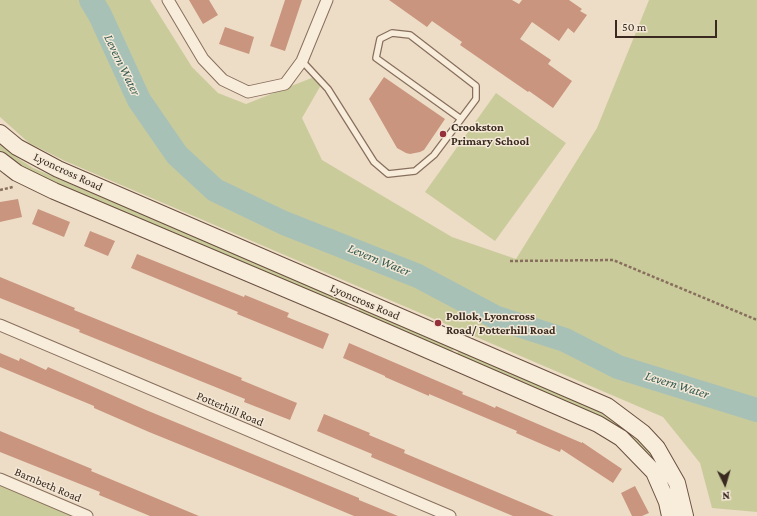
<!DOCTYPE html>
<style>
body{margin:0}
#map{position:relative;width:757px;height:516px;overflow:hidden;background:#edddc7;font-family:"Crimson Pro",serif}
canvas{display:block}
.north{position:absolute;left:705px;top:464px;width:40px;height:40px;-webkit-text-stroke:3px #f4e8d6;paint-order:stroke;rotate:175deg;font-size:11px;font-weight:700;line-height:16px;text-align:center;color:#392920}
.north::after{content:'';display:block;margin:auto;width:14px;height:18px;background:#392920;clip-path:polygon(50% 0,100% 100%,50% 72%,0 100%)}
.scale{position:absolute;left:615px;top:20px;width:102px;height:18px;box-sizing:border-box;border:2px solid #392920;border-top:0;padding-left:5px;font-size:12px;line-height:14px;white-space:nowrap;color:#392920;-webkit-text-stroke:3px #f4e8d6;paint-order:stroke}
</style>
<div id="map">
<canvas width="757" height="516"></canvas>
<div class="north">N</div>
<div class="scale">50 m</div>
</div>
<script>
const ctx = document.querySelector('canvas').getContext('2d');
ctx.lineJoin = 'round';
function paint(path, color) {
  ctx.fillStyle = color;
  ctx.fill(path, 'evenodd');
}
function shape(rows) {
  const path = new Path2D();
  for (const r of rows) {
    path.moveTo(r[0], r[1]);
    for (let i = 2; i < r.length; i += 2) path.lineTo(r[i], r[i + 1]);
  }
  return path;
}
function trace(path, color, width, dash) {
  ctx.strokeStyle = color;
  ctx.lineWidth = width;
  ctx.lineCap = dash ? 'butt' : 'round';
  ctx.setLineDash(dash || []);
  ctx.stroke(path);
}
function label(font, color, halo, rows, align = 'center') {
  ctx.font = font + ' "Crimson Pro",serif';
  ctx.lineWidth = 3;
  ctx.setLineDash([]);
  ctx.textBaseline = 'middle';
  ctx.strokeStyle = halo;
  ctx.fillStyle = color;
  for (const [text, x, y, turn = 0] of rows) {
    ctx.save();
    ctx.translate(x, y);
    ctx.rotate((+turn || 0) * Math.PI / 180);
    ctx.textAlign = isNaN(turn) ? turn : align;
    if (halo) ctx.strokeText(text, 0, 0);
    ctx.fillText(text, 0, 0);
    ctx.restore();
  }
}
paint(shape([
 [0,0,150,0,192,67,218,93,246,104,314,77,321,85,302,118,322,160,452,237,516,259,597,128,649,0,757,0,757,512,712,508,700,463,663,417,65,161,29,143,0,117],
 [496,93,566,143,495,241,425,192],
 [0,145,16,157,33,168,347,302,348,306,347,306,30,173,0,153],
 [362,308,454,347,452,352,359,312,359,309],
 [459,350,616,417,659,460,682,516,644,451,625,430,601,416,457,354],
 [0,485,71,516,0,516]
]), '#cacb9b');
trace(shape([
 [91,0,100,15,139,100,177,155,215,190,284,223,418,276,497,318,565,340,618,367,757,410]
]), '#a8c1b7', 24);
paint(shape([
 [189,0,209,0,218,15,203,24],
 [285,0,302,0,285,51,270,46],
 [389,0,512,0,519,4,522,0,569,0,582,9,580,11,587,15,574,33,568,28,559,41,532,22,520,39,551,60,548,64,572,81,553,108,529,91,528,92,460,45,462,42,432,21,427,27],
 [225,27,254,37,249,54,219,44],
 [384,77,445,119,424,150,420,152,410,154,406,153,397,148,369,99],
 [18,199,22,217,0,222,0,202],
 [38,209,70,222,64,237,32,224],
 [90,231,115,241,108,256,84,246],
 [137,254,244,297,245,295,289,313,287,317,329,334,323,349,237,314,238,312,131,268],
 [0,277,75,308,74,310,242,378,241,380,297,403,290,420,244,402,245,399,79,332,80,330,0,298],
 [349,343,463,392,462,394,484,403,495,408,496,406,582,443,582,442,622,469,613,483,561,449,560,452,516,433,517,431,429,394,429,396,385,377,385,376,343,358],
 [0,353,19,361,20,358,46,370,48,367,146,410,359,498,359,500,398,516,354,516,287,488,149,432,94,408,94,406,0,367],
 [324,414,370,433,369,435,405,450,404,453,554,516,513,516,371,457,372,454,317,431],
 [0,431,92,469,91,471,199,516,150,516,99,495,100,492,0,452],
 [635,486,649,513,642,516,632,516,621,493]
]), '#ca957e');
const lane = shape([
 [302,61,328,89,374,162,388,174,415,171,434,155,476,99,476,86,410,35,392,33,380,39,376,58,461,119]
]);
const street = shape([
 [168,0,203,59,223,80,248,92,285,84,302,61,327,0],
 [0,325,450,516],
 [0,479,87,516]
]);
const secondary = shape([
 [0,133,17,147,58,169,607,406,643,433,657,448,677,483,685,516],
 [0,160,17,173,54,191,347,315,598,424,621,438,654,472,667,502,670,516]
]);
trace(lane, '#886f5d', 8);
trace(street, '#886f5d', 13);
trace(secondary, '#6a5040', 18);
trace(shape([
 [0,190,13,187],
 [510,261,613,260,757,320]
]), '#886f5d', 2.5, [3, 2]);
trace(lane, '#f8ecda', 5.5);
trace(street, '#f8ecda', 11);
trace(secondary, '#f8ecda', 16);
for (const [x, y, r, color] of [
 [443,134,4,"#952f3a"],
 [438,323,4,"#952f3a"]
]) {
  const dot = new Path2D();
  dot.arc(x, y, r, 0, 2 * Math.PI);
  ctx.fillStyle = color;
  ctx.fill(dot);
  trace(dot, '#f4e8d6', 1.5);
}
label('bold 12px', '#392920', '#f4e8d6', [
 ["Crookston",451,127],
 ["Primary School",451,141],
 ["Pollok, Lyoncross",446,316],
 ["Road/ Potterhill Road",446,330]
], 'left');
label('12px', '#392920', '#f4e8d6', [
 ["Lyoncross Road",68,172,25],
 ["Lyoncross Road",365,302,23],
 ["Potterhill Road",230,409,23],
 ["Barnbeth Road",48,485,23]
]);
label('italic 13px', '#305851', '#f4e8d6', [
 ["Levern Water",122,65,64],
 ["Levern Water",379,260,22],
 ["Levern Water",677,385,17]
]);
</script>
